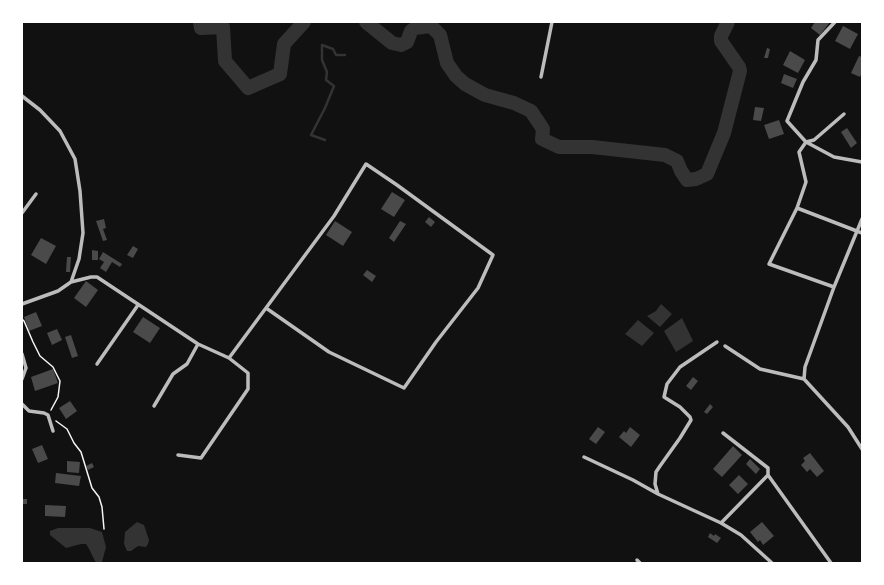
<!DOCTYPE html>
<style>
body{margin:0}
#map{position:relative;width:884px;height:585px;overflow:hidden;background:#111;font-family:Lato,sans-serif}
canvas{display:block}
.frame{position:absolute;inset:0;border:23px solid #fff;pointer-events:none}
</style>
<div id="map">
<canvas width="884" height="585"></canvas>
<div class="frame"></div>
</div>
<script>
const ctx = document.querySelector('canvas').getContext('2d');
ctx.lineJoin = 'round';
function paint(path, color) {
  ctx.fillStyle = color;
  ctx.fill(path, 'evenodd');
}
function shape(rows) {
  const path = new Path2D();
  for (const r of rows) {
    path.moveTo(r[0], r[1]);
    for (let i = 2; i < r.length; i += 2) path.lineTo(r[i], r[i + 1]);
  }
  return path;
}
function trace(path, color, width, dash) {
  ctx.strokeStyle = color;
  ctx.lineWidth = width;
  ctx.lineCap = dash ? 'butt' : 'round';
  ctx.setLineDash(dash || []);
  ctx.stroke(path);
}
paint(shape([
 [661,304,672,314,660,327,647,316,656,311],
 [682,318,693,341,676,352,664,331],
 [638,320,654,333,642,346,625,334],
 [137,522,144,525,149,540,148,544,146,547,138,546,131,551,127,551,124,544,125,532],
 [58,528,90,528,102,532,106,547,102,562,97,563,95,561,88,547,86,544,81,544,66,548,50,535,50,531]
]), '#333');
trace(shape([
 [325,140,311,135,325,108,334,86,326,80,327,72,322,60,322,45,333,49,336,55,345,55]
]), '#333', 2.5);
trace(shape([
 [200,22,201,28,223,27,225,61,248,88,280,74,284,44,304,22],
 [366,22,392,43,401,45,407,42,411,31,415,28,431,26,440,35,447,63,456,76,465,84,485,95,514,103,531,111,543,129,542,139,559,147,592,147,665,155,677,161,681,171,687,180,696,179,707,174,724,133,740,71,739,67,721,41,721,36,728,22]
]), '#333', 14);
paint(shape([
 [815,22,830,22,820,35,811,28],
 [843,26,858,34,850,49,835,41],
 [767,48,770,49,768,58,764,58],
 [790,51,805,60,798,73,783,65],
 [859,56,862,57,862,72,860,77,851,73],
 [784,74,797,79,793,88,781,83],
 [755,107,764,108,761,121,753,120],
 [779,120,784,134,769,139,764,125],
 [847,128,857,143,851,148,841,132],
 [392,192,405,200,394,217,381,209],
 [429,217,435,222,431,227,425,222],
 [104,219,106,228,103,229,107,240,103,241,96,221],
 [335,221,352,232,343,246,326,235],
 [400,221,406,224,394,242,389,238],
 [41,238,56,246,46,264,31,255],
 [133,246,138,249,133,258,127,255],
 [92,250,98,251,98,260,92,260],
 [103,252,122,264,120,267,112,262,106,272,100,268,104,262,99,259],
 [67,257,71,257,70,272,66,272],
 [367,270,376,276,372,282,363,275],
 [86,281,98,290,86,307,74,298],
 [36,312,42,326,29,331,24,317],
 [143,317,160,328,150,343,133,332],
 [57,329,62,340,52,345,47,333],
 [71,335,78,356,72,358,65,337],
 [53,369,58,383,35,391,31,377],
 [693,377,698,381,691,390,686,386],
 [70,401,77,411,66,419,59,408],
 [710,404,713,407,707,414,704,412],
 [598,427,605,432,596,444,589,439],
 [630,427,640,435,631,447,619,437,624,431,626,433],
 [42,445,48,459,38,463,32,449],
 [733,446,742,455,722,477,713,469],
 [810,453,824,471,817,477,810,469,807,472,801,465,805,461,803,458],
 [750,459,760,469,756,474,746,464],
 [67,461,80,462,79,473,67,472],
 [92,463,94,467,88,470,86,466],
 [56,473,81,476,79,486,55,483],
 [739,475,748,484,738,494,729,485],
 [22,499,27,499,27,504,22,504],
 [45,505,66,506,65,517,45,516],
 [762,522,774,536,763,545,760,540,758,542,750,532],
 [710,533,714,536,715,534,721,538,717,543,708,537]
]), '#4a4a4a');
trace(shape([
 [22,319,24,321,33,342,40,356,53,367,60,381,58,397,51,410],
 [56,421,67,429,74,443,81,452,92,488,99,497,102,507,104,529]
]), '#f5f5f5', 1.5);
trace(shape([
 [835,22,818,40,816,60,803,82,787,121,806,142,834,157,862,162],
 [541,77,552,22],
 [22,96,40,110,60,131,75,159,80,191,83,233,79,259,71,282],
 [797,208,862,233],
 [22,213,36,194],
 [834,287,769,264,797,208,806,182,799,152,806,142,814,140,844,114],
 [22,304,58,291,71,282,91,277,97,277,198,344,229,358,334,216,366,164,397,185,493,255,478,288,436,342,404,388,329,352,266,308],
 [717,342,680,367,667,384,664,397,680,407,690,417,691,420,680,438,660,466,656,472,655,484,658,494,721,523,741,535,772,563],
 [725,346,760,369,804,379,848,427,862,449],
 [22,354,26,368,22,379],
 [97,364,138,305],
 [804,379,805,367,834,287,862,219],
 [22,404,29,411,44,413,48,415,53,431],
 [154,406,173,374,187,364,198,344],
 [723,433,768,468,768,475,831,563],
 [178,455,201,458,248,389,248,373,229,358],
 [584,457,633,480,658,494],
 [721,523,768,475],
 [637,560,640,563]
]), '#bcbcbc', 3.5);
</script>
